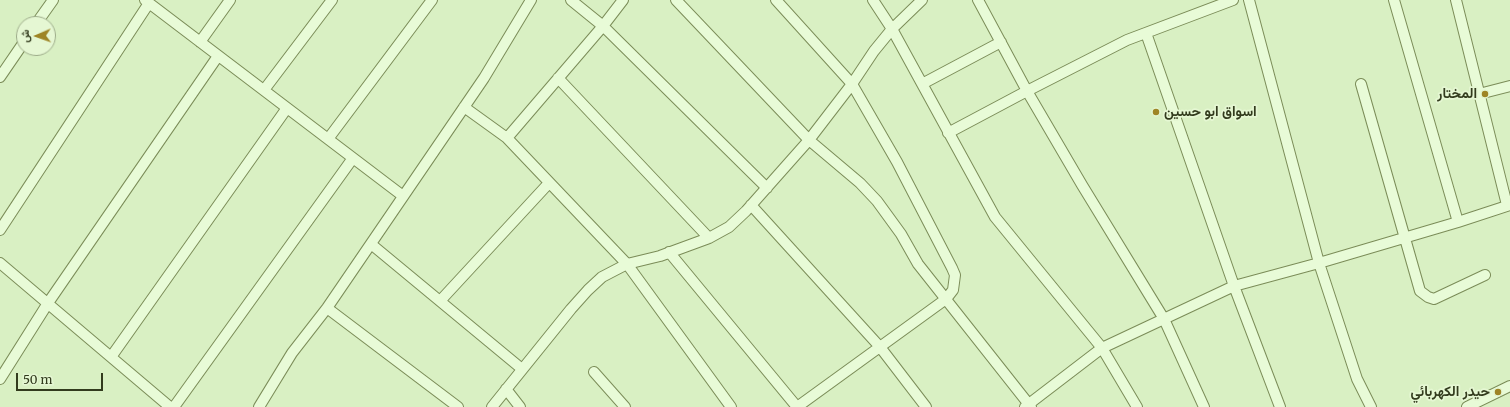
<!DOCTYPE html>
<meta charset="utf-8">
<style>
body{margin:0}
#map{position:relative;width:1510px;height:407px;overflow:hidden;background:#d9f0c3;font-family:Merriweather,Vazirmatn,serif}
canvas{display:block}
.north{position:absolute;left:16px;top:16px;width:40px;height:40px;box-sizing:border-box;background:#e5f7d3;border:1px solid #9dac8a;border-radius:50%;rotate:268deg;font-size:11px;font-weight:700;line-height:16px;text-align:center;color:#323b1d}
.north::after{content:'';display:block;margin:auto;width:14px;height:18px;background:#9e8525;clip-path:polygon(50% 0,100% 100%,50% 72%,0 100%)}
.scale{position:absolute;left:16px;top:373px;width:87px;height:18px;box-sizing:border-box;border:2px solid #323b1d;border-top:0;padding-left:5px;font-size:12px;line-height:14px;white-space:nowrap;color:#323b1d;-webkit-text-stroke:3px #e5f7d3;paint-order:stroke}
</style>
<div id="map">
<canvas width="1510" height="407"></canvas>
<div class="north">ش</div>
<div class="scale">50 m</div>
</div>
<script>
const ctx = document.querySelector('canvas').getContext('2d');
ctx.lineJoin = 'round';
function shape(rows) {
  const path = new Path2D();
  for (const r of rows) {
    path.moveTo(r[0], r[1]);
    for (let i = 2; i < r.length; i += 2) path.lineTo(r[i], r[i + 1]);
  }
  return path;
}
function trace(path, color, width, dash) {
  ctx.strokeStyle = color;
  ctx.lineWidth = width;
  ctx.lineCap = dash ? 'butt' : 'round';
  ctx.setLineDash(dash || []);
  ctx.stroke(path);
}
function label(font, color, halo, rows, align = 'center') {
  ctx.font = font + ' Merriweather,Vazirmatn,serif';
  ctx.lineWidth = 3.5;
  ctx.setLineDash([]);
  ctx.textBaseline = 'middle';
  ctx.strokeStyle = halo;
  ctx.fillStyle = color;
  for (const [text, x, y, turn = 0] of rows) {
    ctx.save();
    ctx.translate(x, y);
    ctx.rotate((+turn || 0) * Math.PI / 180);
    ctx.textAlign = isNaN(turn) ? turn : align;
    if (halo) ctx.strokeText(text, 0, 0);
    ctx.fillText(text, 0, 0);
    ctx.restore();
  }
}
const minor = shape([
 [145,0,403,196],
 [571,0,603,26,767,188],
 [676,0,809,140,860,183,877,201,901,234,918,264,1031,407],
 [776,0,852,84,897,162,952,268,955,275,953,290,946,299,797,407],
 [873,0,892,29,995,217,1102,348,1137,407],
 [978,0,1027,91,1082,185,1164,319,1204,407],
 [1249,0,1319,263,1357,379,1371,407],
 [1394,0,1458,222],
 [1456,0,1507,205],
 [36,24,53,0],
 [1146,33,1234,286,1280,407],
 [200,42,230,0],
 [0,77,24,42],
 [558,78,709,238],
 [922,84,1001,42],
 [1361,84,1420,291,1428,297,1434,299,1485,275],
 [264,90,332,0],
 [1479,94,1510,86],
 [464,107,507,138,627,264,731,407],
 [948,133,1027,91,1127,40,1233,0],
 [507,138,603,26,623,0],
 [328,139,432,0],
 [751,205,880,347,926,407],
 [0,230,149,3],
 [371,244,522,369],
 [669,252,797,407],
 [0,263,170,407],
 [440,301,549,183],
 [327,308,458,407],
 [111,357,287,108],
 [594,372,625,407],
 [0,379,48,303,218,56],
 [506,389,520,407],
 [174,407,353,158],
 [259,407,292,353,327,308,484,78,531,0],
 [492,407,571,309,588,290,602,277,627,264,660,256,709,238,729,227,746,211,809,140,852,84,874,51,892,29,922,0],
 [1025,407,1102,348,1234,286,1319,263,1458,222,1510,205],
 [1467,407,1510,386]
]);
trace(minor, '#7b8c58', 12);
trace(minor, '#e8fbd7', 10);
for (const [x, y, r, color] of [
 [1485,94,4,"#9e8525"],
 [1156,112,4,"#9e8525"],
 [1498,392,4,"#9e8525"]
]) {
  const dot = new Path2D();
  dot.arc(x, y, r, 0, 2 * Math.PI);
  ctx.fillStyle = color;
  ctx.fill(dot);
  trace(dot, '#e5f7d3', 1.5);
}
label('bold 14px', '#323b1d', '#e5f7d3', [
 ["المختار",1477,94],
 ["اسواق ابو حسين",1164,112,"left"],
 ["حيدر الكهربائي",1490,392]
], 'right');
</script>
